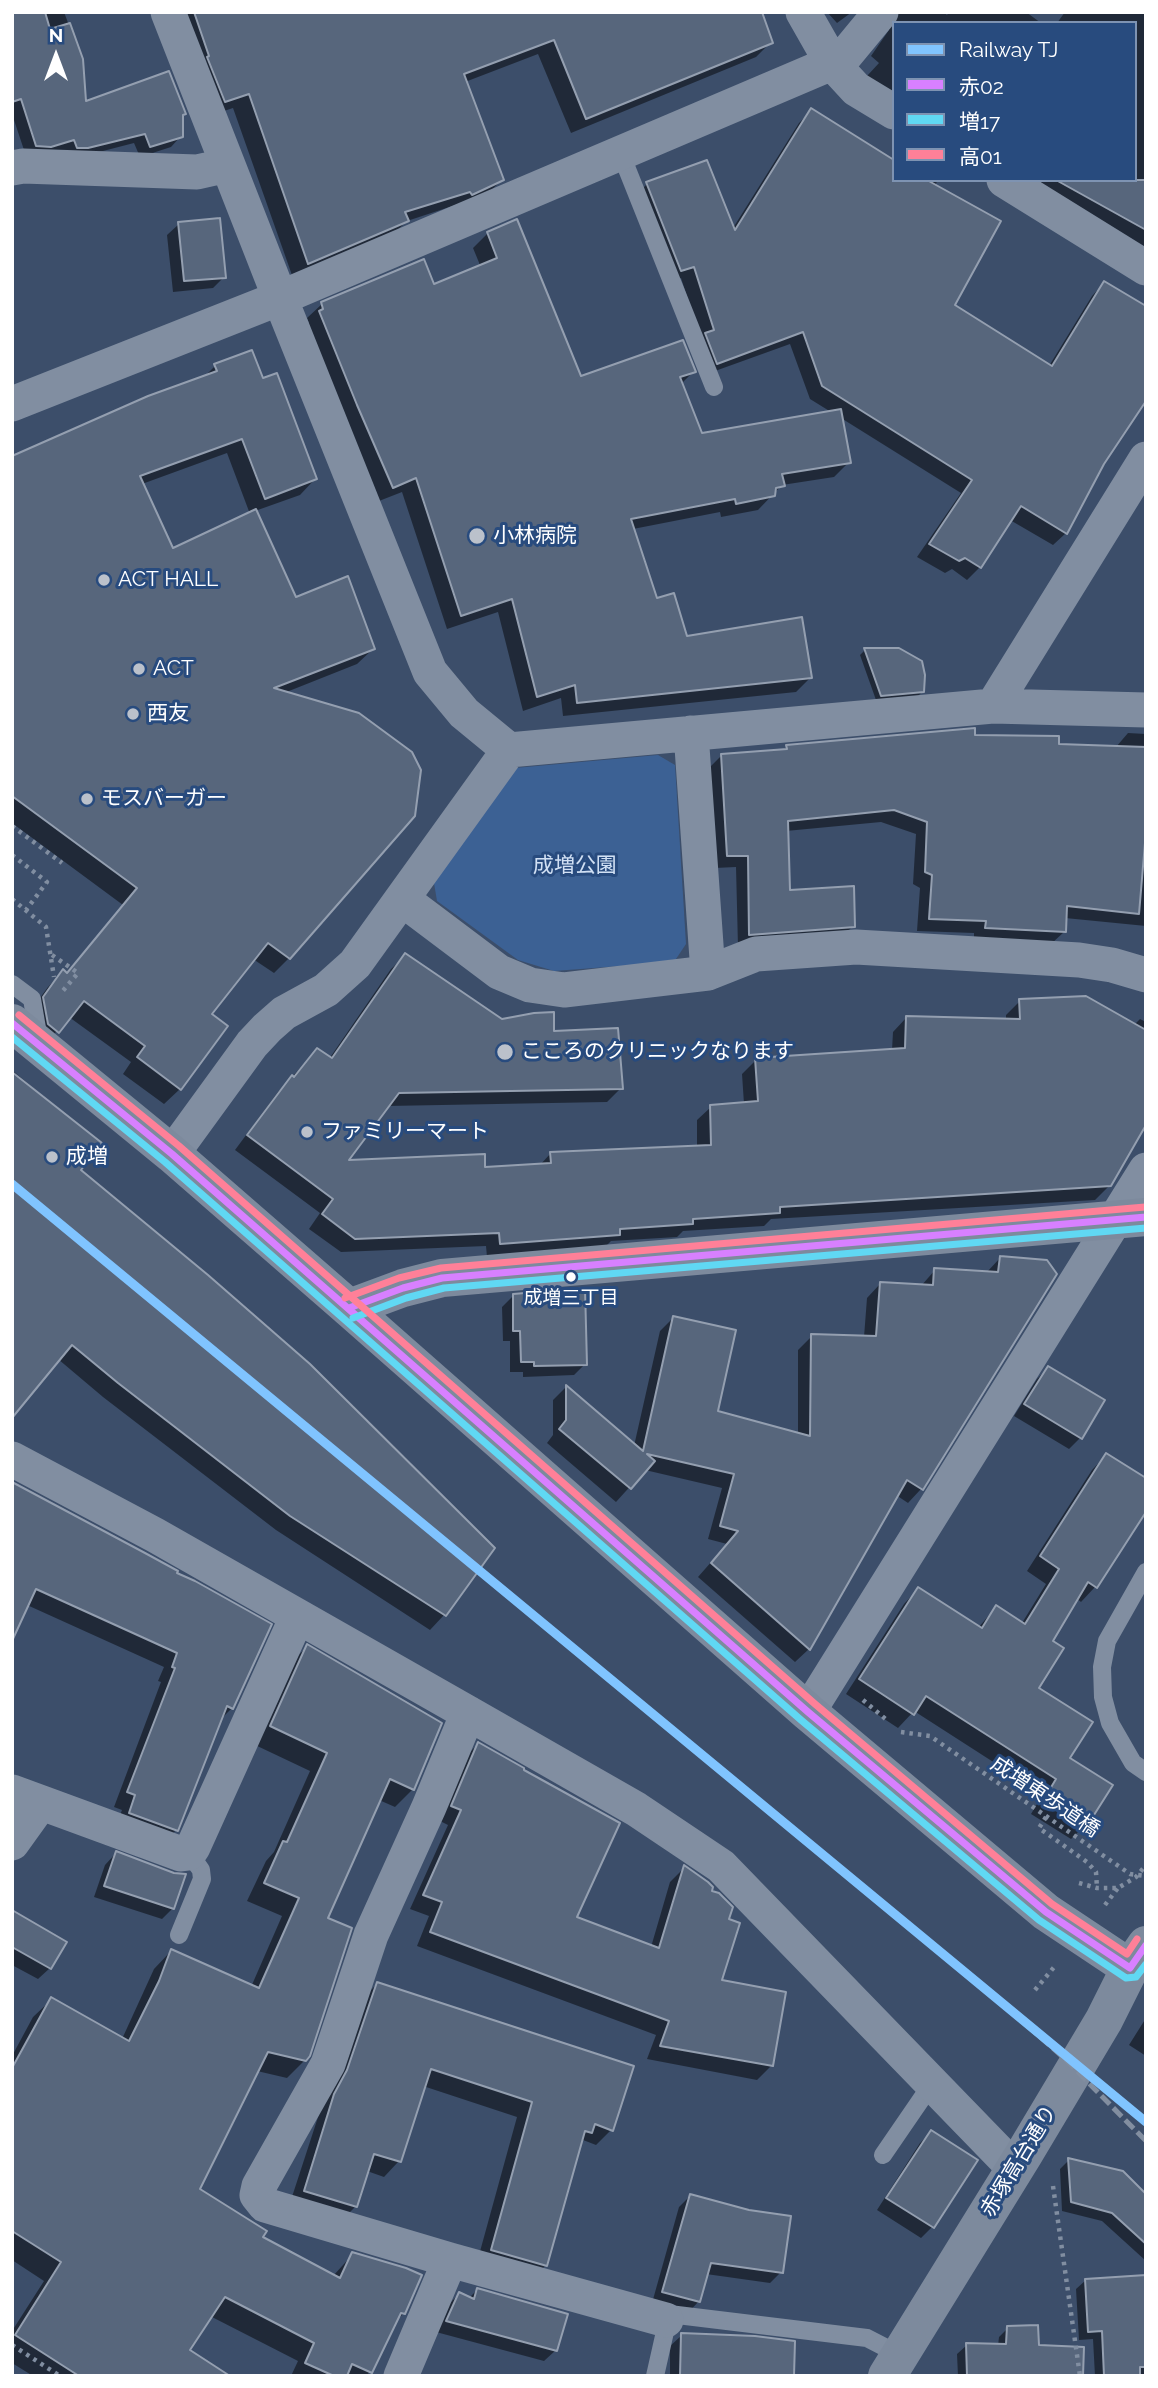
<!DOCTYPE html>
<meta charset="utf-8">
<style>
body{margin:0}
#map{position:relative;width:1158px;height:2388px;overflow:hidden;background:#3c4e6a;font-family:Raleway,"Noto Sans JP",sans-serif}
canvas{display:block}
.frame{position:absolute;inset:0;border:14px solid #fff;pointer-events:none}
.legend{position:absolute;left:892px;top:21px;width:245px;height:161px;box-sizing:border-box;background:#284b7e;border:2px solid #7e93b2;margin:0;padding:9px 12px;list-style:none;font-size:21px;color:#fff}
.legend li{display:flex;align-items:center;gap:14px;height:35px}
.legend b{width:35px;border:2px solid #7e93b2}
.north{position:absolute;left:21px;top:21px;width:70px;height:70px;-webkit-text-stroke:5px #284b7e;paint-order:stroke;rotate:0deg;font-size:19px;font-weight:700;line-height:28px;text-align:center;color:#fff}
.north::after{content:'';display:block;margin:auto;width:24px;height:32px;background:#fff;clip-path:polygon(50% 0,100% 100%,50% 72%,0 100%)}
</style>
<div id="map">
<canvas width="1158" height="2388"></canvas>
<div class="frame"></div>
<ul class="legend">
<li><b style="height:9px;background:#80c4ff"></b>Railway TJ</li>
<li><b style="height:9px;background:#d880ff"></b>赤02</li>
<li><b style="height:9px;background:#60d8f3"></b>増17</li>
<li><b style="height:9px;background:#ff8098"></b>高01</li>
</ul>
<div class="north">N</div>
</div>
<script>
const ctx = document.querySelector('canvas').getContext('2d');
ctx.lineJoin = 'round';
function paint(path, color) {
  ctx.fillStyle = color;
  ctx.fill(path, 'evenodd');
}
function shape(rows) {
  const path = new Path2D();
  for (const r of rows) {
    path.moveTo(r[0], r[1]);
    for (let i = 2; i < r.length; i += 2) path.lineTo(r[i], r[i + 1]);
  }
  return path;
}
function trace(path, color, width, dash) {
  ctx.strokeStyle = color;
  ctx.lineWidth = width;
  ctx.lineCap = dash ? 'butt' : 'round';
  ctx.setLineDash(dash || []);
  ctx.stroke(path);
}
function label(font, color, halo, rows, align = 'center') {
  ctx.font = font + ' Raleway,"Noto Sans JP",sans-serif';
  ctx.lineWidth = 6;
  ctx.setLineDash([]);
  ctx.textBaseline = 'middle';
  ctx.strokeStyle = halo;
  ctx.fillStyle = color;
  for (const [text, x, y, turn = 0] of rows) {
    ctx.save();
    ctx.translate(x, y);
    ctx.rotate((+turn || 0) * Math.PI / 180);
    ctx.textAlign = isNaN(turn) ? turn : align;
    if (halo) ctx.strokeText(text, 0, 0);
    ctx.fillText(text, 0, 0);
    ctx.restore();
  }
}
paint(shape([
 [658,755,675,765,686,944,674,962,554,971,518,960,437,901,433,877,515,768]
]), '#3c6194');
paint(shape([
 [12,12,64,12,82,60,84,104,181,117,181,136,171,147,140,157,134,143,76,158,67,157,64,150,40,157,26,156,12,114],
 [181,12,760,12,771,42,756,57,571,133,538,54,465,82,502,180,486,195,407,221,391,236,293,278,233,108,209,116],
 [827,12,852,12,837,23],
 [884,12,944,12,947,15,949,12,1026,12,1041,23,894,23,894,97,867,76,879,63,871,56,889,30,888,19],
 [1065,12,1146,12,1146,255,1034,180,1135,180,1135,23,1057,23],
 [812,110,894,180,938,180,934,187,953,305,1049,366,1092,296,1104,283,1146,308,1146,405,1142,403,1102,463,1066,533,1053,545,1010,520,980,567,967,580,952,569,945,573,917,557,961,493,841,418,849,462,834,477,782,485,758,510,721,517,720,512,633,529,656,600,686,638,811,677,796,692,563,716,561,698,523,711,498,612,447,629,402,492,379,501,306,327,309,323,307,318,322,304,433,286,480,265,473,248,488,233,580,378,694,371,681,384,701,435,831,412,810,399,790,344,704,375,701,339,681,278,668,283,635,196,647,184,733,228,799,123],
 [179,224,224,277,213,288,173,292,167,235],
 [215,366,262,381,315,479,300,495,255,511,295,599,373,649,357,664,284,693,289,958,274,973,253,959,209,1014,180,1089,164,1104,123,1074,131,1062,69,1017,42,1048,28,1014,48,987,63,972,65,974,123,905,12,823,12,458,203,378],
 [227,453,250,514,172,550,142,484],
 [865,650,898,650,923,691,917,697,876,700,860,655],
 [1128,733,1146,734,1146,926,1065,918,1064,932,1051,944,974,939,974,933,917,931,920,888,913,884,916,834,881,822,786,831,789,892,853,926,840,939,738,947,736,867,715,868,709,768,722,755,783,751,787,747,973,737,1057,746,1116,747],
 [405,956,502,1021,552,1033,621,1088,607,1102,387,1106,346,1162,484,1169,539,1166,551,1153,697,1148,697,1120,711,1107,744,1104,742,1074,756,1060,892,1050,893,1032,906,1018,1006,1021,1006,1015,1020,1001,1134,1025,1140,1019,1146,1022,1146,1123,1110,1185,1095,1200,771,1219,764,1226,683,1231,677,1237,611,1241,604,1248,487,1257,486,1246,341,1252,309,1229,320,1213,235,1150,278,1092,317,1050,329,1059,391,969],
 [12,1070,38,1092,36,1094,78,1171,493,1548,444,1615,430,1630,276,1530,103,1397,58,1359,12,1414],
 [1000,1258,1055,1274,921,1489,908,1503,896,1495,809,1649,795,1662,698,1577,727,1544,708,1539,722,1488,645,1470,616,1502,547,1443,553,1435,553,1400,566,1387,634,1446,660,1331,674,1317,716,1412,798,1434,798,1350,812,1336,864,1337,867,1298,880,1284,921,1286,935,1270,987,1272],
 [513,1296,585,1364,574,1375,523,1377,523,1372,510,1372,510,1341,503,1341,502,1307],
 [1048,1368,1080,1438,1069,1449,1014,1416,1037,1379],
 [1106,1455,1146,1509,1095,1587,1081,1602,1076,1598,1050,1642,1036,1688,1085,1825,1071,1839,1031,1814,1043,1794,914,1711,898,1728,846,1694,904,1604,918,1589,978,1628,996,1607,1022,1623,1046,1584,1027,1571,1092,1470],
 [12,1484,232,1708,220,1720,176,1830,162,1845,115,1828,122,1810,114,1807,161,1682,158,1681,164,1667,27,1605],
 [307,1647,413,1789,395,1807,379,1800,325,1919,305,2060,287,2078,257,2071,198,2189,260,2238,333,2276,353,2254,404,2313,395,2322,367,2376,291,2376,298,2361,210,2316,188,2351,207,2376,33,2376,12,2363,12,2331,44,2281,12,2260,12,2056,33,2017,51,2000,122,2039,154,1969,171,1951,251,1987,282,1916,247,1901,266,1861,274,1852,310,1771,253,1744,289,1664],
 [478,1744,575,1918,651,1947,670,1882,684,1868,710,1892,727,1920,720,1982,771,2066,757,2080,647,2059,656,2035,417,1946,429,1916,410,1909,448,1825,438,1820,464,1758],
 [116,1853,174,1875,173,1908,162,1919,94,1897,105,1865],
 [12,1914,65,1942,50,1968,38,1979,12,1965],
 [377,1984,611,2130,596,2145,583,2140,579,2143,546,2265,530,2281,476,2266,517,2117,423,2086,399,2161,384,2177,367,2171,355,2207,340,2222,289,2206,320,2111,362,1999],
 [1146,2018,1146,2056,1129,2045],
 [931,2132,976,2160,932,2227,921,2238,877,2210,920,2143],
 [1069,2160,1146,2196,1146,2261,1102,2221,1062,2211,1060,2169],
 [690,2196,781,2272,770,2283,706,2274,699,2301,688,2313,652,2303,679,2207],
 [1146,2277,1146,2376,1095,2376,1093,2339,1079,2340,1076,2289,1086,2280],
 [477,2290,556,2350,544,2361,436,2332,448,2305,459,2294,469,2298],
 [1008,2328,1038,2376,958,2376,957,2354,967,2345,998,2346,999,2337],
 [681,2336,755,2338,792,2376,670,2376,670,2346]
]), '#0007');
const building = shape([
 [12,12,45,12,50,29,70,23,83,59,86,101,169,71,186,114,183,115,183,137,150,147,145,134,88,148,77,148,74,140,51,147,36,146,21,99,12,102,12,12],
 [194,12,762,12,773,43,586,119,554,40,464,74,504,180,472,195,470,192,405,212,409,221,308,264,249,94,225,102,207,57,209,56,194,12],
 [811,108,894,160,894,180,927,180,1001,221,955,305,1052,366,1104,281,1146,306,1146,401,1104,464,1067,534,1021,506,981,568,965,558,959,561,929,544,972,480,822,386,803,332,717,364,705,333,714,330,694,267,681,271,646,182,707,160,735,230,811,108],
 [1056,180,1146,180,1146,230,1056,180],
 [220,218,226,278,184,281,178,222,220,218],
 [517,219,581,376,683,340,696,372,680,377,702,433,841,409,851,463,782,474,785,486,776,488,775,496,736,504,735,499,631,519,657,598,674,593,687,636,802,617,812,678,577,703,575,685,537,697,512,599,461,616,416,478,393,488,357,405,319,311,323,309,321,302,424,259,434,284,497,258,487,232,517,219],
 [252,350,263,378,277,373,317,479,265,499,242,439,140,476,173,548,256,509,296,597,348,576,375,649,274,688,359,713,412,752,421,770,415,816,290,959,268,943,212,1014,228,1026,181,1090,137,1057,145,1046,84,1001,59,1033,48,1024,43,997,63,969,67,973,137,888,12,796,12,456,148,396,217,371,214,364,252,350],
 [864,648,899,648,922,661,925,675,924,692,881,696,864,648],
 [975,728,975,735,1059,736,1059,744,1146,747,1146,831,1139,914,1067,906,1066,932,985,928,986,921,929,919,932,875,925,872,927,822,894,810,788,821,790,890,854,886,855,927,749,935,748,856,727,856,721,754,787,749,786,745,975,728],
 [405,953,502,1019,534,1013,554,1012,554,1031,618,1028,623,1089,399,1093,349,1160,485,1154,485,1167,551,1163,550,1152,711,1145,710,1105,758,1101,755,1058,905,1048,906,1016,1020,1019,1019,999,1086,996,1146,1030,1146,1125,1111,1186,780,1207,780,1213,693,1219,693,1224,620,1229,620,1235,500,1244,499,1233,355,1239,322,1214,333,1199,247,1135,292,1075,294,1077,317,1048,332,1058,405,953],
 [12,1072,102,1143,81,1170,208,1275,310,1364,495,1548,446,1616,290,1516,118,1383,72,1345,12,1418,12,1072],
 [1000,1256,1047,1260,1057,1274,923,1490,907,1480,810,1650,711,1563,738,1531,720,1526,734,1474,647,1454,655,1461,631,1489,559,1429,566,1420,566,1385,643,1451,673,1316,736,1330,718,1411,810,1436,811,1334,876,1336,880,1282,933,1285,934,1268,998,1272,1000,1256],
 [585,1288,587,1365,534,1366,534,1362,521,1362,520,1331,513,1331,513,1294,585,1288],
 [1048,1366,1105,1400,1082,1439,1024,1404,1048,1366],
 [1106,1453,1146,1478,1146,1512,1097,1588,1088,1582,1053,1641,1064,1648,1039,1688,1093,1722,1070,1758,1113,1785,1087,1826,1044,1799,1056,1779,926,1696,914,1715,859,1679,918,1587,982,1628,996,1605,1025,1624,1059,1569,1040,1556,1106,1453],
 [12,1482,145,1553,178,1571,177,1573,195,1581,272,1624,233,1709,227,1706,178,1831,129,1813,135,1795,127,1792,175,1668,172,1667,177,1653,36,1589,12,1641,12,1482],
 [307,1644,442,1723,414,1790,390,1779,328,1918,352,1928,310,2056,306,2061,268,2052,200,2189,267,2231,263,2237,340,2278,352,2252,406,2268,422,2275,405,2314,401,2313,372,2373,352,2364,347,2376,334,2376,305,2363,314,2343,225,2297,190,2350,230,2376,79,2376,15,2335,61,2262,12,2231,12,2068,51,1997,129,2041,159,1981,171,1949,259,1988,299,1898,264,1883,283,1841,287,1842,327,1753,270,1726,307,1644],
 [478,1742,524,1768,524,1770,620,1823,577,1917,659,1948,684,1865,708,1882,713,1887,712,1891,719,1893,733,1907,729,1919,740,1923,722,1980,786,1992,773,2066,660,2046,669,2021,430,1932,442,1902,423,1895,461,1810,451,1806,478,1742],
 [116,1851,174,1873,186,1874,174,1909,104,1886,116,1851],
 [12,1910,67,1942,51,1969,12,1947,12,1910],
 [377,1982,634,2066,613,2131,595,2124,592,2133,585,2131,547,2266,491,2250,532,2102,431,2069,401,2162,374,2154,357,2207,304,2191,334,2094,347,2070,377,1982],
 [931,2130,978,2160,934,2228,886,2198,931,2130],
 [1068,2158,1123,2171,1146,2194,1146,2244,1112,2213,1071,2202,1068,2158],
 [690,2194,749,2210,791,2216,783,2273,711,2263,700,2302,662,2292,690,2194],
 [1146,2275,1146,2367,1140,2367,1140,2376,1104,2376,1102,2331,1088,2332,1085,2279,1146,2275],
 [477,2288,568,2314,557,2351,446,2321,459,2292,474,2299,477,2288],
 [1038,2325,1039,2345,1084,2347,1083,2376,967,2376,966,2343,1006,2344,1007,2326,1038,2325],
 [681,2333,755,2336,795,2341,794,2376,680,2376,681,2333]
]);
paint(building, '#57667c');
trace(building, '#949fb0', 2);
trace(shape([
 [12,826,62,863],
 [12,855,47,882,26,910],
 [12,899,46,927,54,977],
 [52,955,78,973,61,993],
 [863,1700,888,1721],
 [901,1732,930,1736,1130,1874,1146,1876],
 [1046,1817,1039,1828,1087,1862,1096,1872,1097,1888],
 [1079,1883,1097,1888,1118,1888,1136,1877,1146,1865],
 [1105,1905,1118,1888],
 [1035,1990,1055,1966],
 [1053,2186,1080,2376],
 [12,2345,60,2376]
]), '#818ea1', 4.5, [3.5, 5]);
trace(shape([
 [621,154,714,387],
 [12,984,32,999,39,1040],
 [1146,1572,1107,1641,1102,1667,1103,1697,1110,1723,1133,1763,1146,1772],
 [179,1935,202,1879,201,1870,189,1853],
 [883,2155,931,2085],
 [655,2376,669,2314,867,2338,900,2355]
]), '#818ea1', 18);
trace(shape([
 [168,12,280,298,430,672,464,713,509,750,993,706,1146,710],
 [803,12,832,63,856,89,894,112],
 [12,168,23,166,197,172,228,165],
 [1004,180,1146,268],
 [12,404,280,298,832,63,843,58,881,12],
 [993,706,1146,459],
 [691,733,708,973],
 [402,899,499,972,530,985,564,990,708,973,756,954,856,947,1079,960,1112,965,1146,975],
 [172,1154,252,1044,267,1028,284,1013,326,990,355,964,509,750],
 [12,1459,155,1535,468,1713,636,1809,721,1866,1014,2168],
 [808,1712,1146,1170],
 [468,1713,429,1807,371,1935,328,2064,259,2186,257,2195,265,2205,450,2260,666,2320],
 [12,1792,181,1854,189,1853,193,1847,297,1617],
 [12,1843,40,1804],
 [401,2376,450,2260]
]), '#818ea1', 35);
trace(shape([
 [12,1023,172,1154,349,1308,808,1712,1046,1912,1130,1968],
 [349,1308,403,1288,442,1278,1146,1217],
 [887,2376,1024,2154,1104,2020,1130,1968,1146,1945]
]), '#7d8a9d', 38);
trace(shape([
 [1002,2003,1065,2059,1146,2141]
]), '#828ea0', 5, [12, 5]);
trace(shape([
 [12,1023,172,1154,808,1712,1046,1912,1130,1968,1146,1945],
 [349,1308,403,1288,442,1278,1146,1217]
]), '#d880ff', 7);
trace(shape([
 [12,1037,165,1162,801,1720,1039,1920,1126,1978,1136,1977,1146,1964],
 [353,1318,406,1298,444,1288,1146,1228]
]), '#60d8f3', 7);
trace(shape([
 [19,1015,179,1146,815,1704,1052,1904,1127,1954,1137,1939],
 [345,1298,399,1278,441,1268,1145,1207]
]), '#ff8098', 7);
trace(shape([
 [12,1184,1146,2122]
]), '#80c4ff', 9);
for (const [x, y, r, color] of [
 [477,536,9,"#bbc1cb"],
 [104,580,7,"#bbc1cb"],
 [139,669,7,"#bbc1cb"],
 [133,714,7,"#bbc1cb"],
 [87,799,7,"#bbc1cb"],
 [505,1052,9,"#bbc1cb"],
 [307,1132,7,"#bbc1cb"],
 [52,1157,7,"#bbc1cb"],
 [571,1277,6,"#fff"]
]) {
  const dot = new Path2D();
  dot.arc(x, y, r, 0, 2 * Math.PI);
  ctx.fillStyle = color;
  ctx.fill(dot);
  trace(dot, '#284b7e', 2.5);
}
label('19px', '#fff', '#284b7e', [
 ["成増三丁目",571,1298]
]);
label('21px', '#fff', '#284b7e', [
 ["小林病院",493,536],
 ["ACT HALL",118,580],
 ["ACT",153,669],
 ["西友",147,714],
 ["モスバーガー",101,799],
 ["こころのクリニックなります",521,1052],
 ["ファミリーマート",321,1132],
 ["成増",66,1157]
], 'left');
label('21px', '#d1e0f4', '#284b7e', [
 ["成増公園",575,866]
]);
label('21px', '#fff', '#284b7e', [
 ["成増東歩道橋",1045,1797,34],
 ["赤塚高台通り",1019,2161,-59]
]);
</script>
